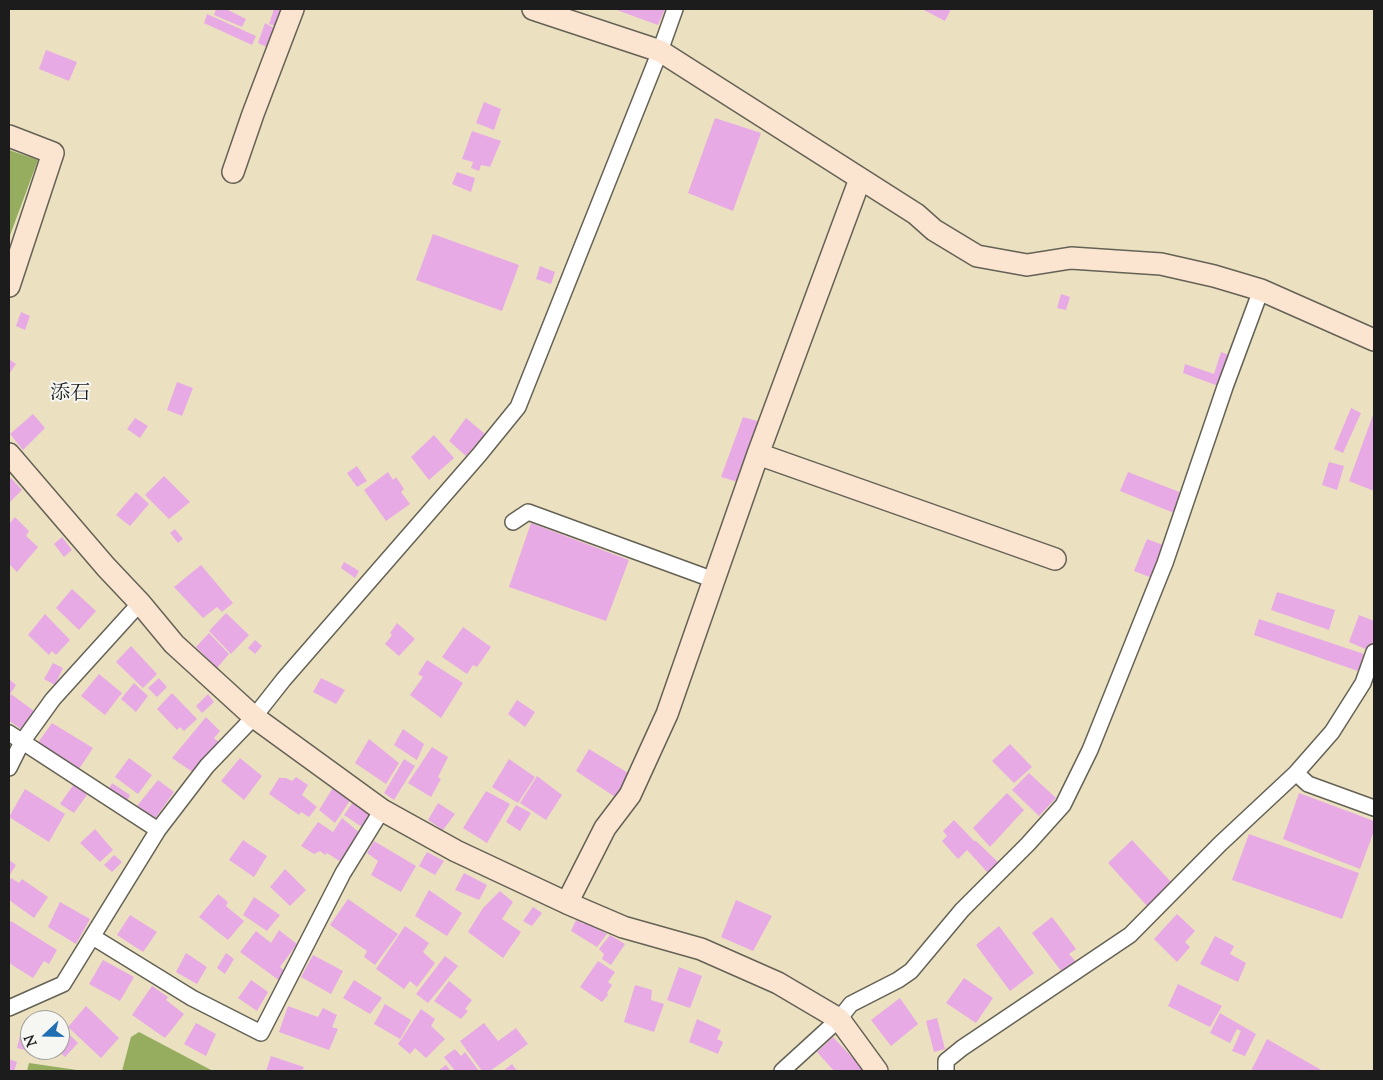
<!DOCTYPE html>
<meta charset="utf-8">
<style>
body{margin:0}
#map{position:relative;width:1383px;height:1080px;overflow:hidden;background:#ebe1c0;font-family:"Sorts Mill Goudy",serif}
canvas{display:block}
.frame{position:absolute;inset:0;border:10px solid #1c1c1c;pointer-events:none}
.north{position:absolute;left:20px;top:1010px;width:50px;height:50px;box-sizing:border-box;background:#f6f6f2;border:1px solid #9f9f9c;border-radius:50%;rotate:249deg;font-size:14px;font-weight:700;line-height:20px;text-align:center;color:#1c1c1c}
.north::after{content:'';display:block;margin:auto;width:18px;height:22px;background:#1f6fb2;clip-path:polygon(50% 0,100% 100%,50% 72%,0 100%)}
</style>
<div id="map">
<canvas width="1383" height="1080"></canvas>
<div class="frame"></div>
<div class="north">N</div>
</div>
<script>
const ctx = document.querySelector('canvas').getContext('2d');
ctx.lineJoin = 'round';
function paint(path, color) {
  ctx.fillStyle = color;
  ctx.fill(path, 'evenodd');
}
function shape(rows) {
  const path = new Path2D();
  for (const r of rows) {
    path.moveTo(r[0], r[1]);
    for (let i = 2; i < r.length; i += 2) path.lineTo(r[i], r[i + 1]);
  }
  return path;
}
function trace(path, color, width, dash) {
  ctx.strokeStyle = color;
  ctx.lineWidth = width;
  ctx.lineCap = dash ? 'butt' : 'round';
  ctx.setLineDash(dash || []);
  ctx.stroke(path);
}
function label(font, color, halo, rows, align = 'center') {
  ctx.font = font + ' "Sorts Mill Goudy","Noto Serif JP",serif';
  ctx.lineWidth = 4;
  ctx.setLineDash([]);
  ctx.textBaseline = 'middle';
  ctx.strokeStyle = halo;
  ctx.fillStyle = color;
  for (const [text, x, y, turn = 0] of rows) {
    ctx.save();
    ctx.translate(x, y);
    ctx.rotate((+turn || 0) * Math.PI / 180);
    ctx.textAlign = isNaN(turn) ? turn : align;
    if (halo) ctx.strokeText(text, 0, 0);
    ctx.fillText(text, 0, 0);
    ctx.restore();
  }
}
paint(shape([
 [9,150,38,160,9,238],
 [139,1032,213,1071,122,1071,131,1037],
 [29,1063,84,1071,27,1071]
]), '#96ad5f');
paint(shape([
 [216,9,226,9,246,19,242,27,214,15],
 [274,9,289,9,281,28,269,24],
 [614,9,665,9,658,25],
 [922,9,951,9,945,21],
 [207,14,256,36,252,45,204,23],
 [265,23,279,31,271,49,258,43],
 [46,50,77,62,69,81,39,69],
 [484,102,501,109,494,130,476,123],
 [715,118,761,133,733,211,688,193],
 [472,131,501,141,490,167,481,165,479,171,471,168,473,162,462,159],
 [457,172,475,178,471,192,452,184],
 [433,234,519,265,502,311,416,280],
 [540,266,555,272,551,284,536,279],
 [1061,294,1070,297,1066,310,1057,308],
 [21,312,30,316,25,330,16,326],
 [1221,352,1231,356,1221,387,1183,373,1185,364,1214,374],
 [9,359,16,364,9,374],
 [177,382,193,388,182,416,167,410],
 [1351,408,1361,413,1343,453,1334,449],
 [1374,412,1374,491,1349,481],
 [33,414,45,428,23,450,10,434],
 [743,417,761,422,738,482,721,477],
 [135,418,148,426,140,438,127,429],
 [466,418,485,434,466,456,449,441],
 [434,435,454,458,429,480,411,457],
 [1329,462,1344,466,1337,490,1322,485],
 [357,466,367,481,357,487,347,473],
 [388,472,393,480,396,477,404,489,401,492,410,504,386,521,364,490],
 [1128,472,1182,493,1174,513,1120,491],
 [164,476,190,502,169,519,145,495],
 [11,478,22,490,9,503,9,479],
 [136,492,149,504,130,526,116,515],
 [15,517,29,531,26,536,38,547,17,572,9,564,9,524],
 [531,523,629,560,606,621,509,587],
 [175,529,183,539,178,543,170,533],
 [62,537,72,550,64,557,54,544],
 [1147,539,1163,545,1152,578,1134,571],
 [344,562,359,571,355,578,341,568],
 [201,565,233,603,222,612,217,607,203,618,174,587],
 [72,589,96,611,79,630,56,608],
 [1277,592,1335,610,1329,630,1271,610],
 [226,613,249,635,231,654,209,631],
 [45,614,70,640,56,655,52,651,49,655,28,635],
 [1359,615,1374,621,1374,640,1370,651,1349,642],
 [1259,619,1364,654,1358,671,1254,635],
 [397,623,415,639,399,656,385,644,392,635,390,633],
 [463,627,491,647,477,667,473,665,467,674,442,657],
 [209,633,229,654,217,668,196,647],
 [255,640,262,646,255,654,248,648],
 [131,646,157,674,143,688,116,662],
 [427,660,463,683,441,718,410,695,423,677,418,674],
 [53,663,63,668,55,685,44,679],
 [99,674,122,693,105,715,81,696],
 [159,678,167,687,157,697,148,688],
 [321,678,345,690,336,704,313,692],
 [9,679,16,685,9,696],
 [134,683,148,696,136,712,121,699],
 [172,693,197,719,184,731,180,727,177,730,157,709],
 [11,694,34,711,21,729,9,721,9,698],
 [208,694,214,702,202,713,196,706],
 [517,700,535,712,525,727,508,714],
 [206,717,220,731,214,738,221,744,194,773,172,758],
 [52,723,93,748,77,772,37,744],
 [403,729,424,744,417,760,394,745],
 [369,739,399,763,386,784,355,763],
 [1010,744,1032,767,1014,783,992,761],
 [432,747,448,757,438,777,441,779,431,797,408,783],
 [589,749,633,776,618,799,576,771],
 [129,758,152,775,138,794,115,777],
 [240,758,262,776,244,800,221,781],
 [404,759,415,766,394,800,384,793],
 [509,759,535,777,518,803,492,787],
 [1029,773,1056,798,1039,816,1012,790],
 [537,776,562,795,546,820,520,803],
 [296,777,308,785,302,795,317,807,309,817,301,812,299,815,269,794,279,778,286,778,292,781],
 [158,780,174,792,154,820,137,806],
 [112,783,130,795,126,804,107,792],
 [74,784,87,795,74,813,60,804],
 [334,786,351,799,335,823,319,810],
 [25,789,65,814,49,842,9,817],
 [486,791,510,804,487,843,463,828],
 [1007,793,1024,810,990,847,973,828],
 [1299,793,1374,821,1374,831,1360,869,1283,839],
 [353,802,374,817,365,829,344,815],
 [438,803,455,814,443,830,428,820],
 [516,805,531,813,520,831,506,822],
 [342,818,361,834,341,862,327,853,325,855,320,851,314,854,301,846,318,822,333,832],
 [954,820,974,841,976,841,999,863,988,873,967,850,958,859,942,841,947,836,943,831],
 [95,829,113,850,100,862,80,843],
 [1249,834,1359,873,1342,919,1232,880],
 [243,840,267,856,254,877,229,860],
 [1132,840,1173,884,1148,907,1108,863],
 [374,841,416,866,401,892,371,875,378,861,367,853],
 [427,852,444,861,435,875,419,866],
 [114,855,122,862,112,872,104,865],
 [9,860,16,865,9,876],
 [285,869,306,890,290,906,270,887],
 [464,873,487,885,479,900,455,890],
 [11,878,19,883,22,879,48,897,34,918,9,900,9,882],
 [429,890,462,913,447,936,415,916],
 [500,891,513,902,502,919,521,932,503,958,468,932,483,908],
 [218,894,228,902,226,906,244,921,228,940,199,917],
 [254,897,280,915,267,931,243,915],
 [348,899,398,934,375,965,364,957,367,951,330,925],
 [736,900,772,916,753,951,721,937],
 [60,902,90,919,76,944,48,927],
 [533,907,542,913,532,926,523,921],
 [1177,914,1195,931,1185,942,1190,947,1177,962,1154,939],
 [130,915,157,932,143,952,117,935],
 [1052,917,1076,949,1069,954,1076,962,1062,972,1032,933],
 [576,920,584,924,585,922,607,934,597,947,571,931],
 [11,921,57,950,49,964,44,961,33,978,9,963,9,924],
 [405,926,429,943,423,952,435,963,417,987,410,981,404,989,376,969],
 [999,926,1034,973,1010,991,976,945],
 [279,930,297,944,280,967,287,973,280,981,240,952,256,931,271,943],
 [610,935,625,944,611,965,602,959,604,954,599,949],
 [1215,936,1234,946,1230,954,1246,963,1238,982,1200,964],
 [186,953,207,967,197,984,176,972],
 [226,953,234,959,225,974,217,968],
 [313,955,343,971,331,994,301,977],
 [445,956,458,966,428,1003,416,994],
 [103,960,134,977,120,1001,89,984],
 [598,961,615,972,608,982,612,985,607,993,608,995,602,1002,580,987],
 [679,967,702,976,690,1008,667,1000],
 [964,978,993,998,976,1023,946,1003],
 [251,980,268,992,257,1011,238,998],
 [354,980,382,998,370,1014,343,998],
 [449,981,472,1000,465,1009,468,1011,461,1019,434,1001],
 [1178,984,1222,1006,1210,1027,1168,1006],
 [635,985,652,990,651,1000,664,1004,654,1032,624,1022],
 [152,986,168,997,166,1000,184,1014,165,1038,132,1015],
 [900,998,918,1024,891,1046,871,1020],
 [385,1004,411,1020,400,1039,374,1024],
 [86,1006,119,1038,101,1058,68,1027],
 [288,1006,318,1017,323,1008,337,1015,332,1027,338,1029,329,1050,279,1032],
 [421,1009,435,1019,431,1026,445,1039,426,1058,415,1048,410,1054,398,1044],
 [1220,1013,1256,1034,1245,1056,1232,1051,1241,1031,1237,1029,1230,1043,1210,1033],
 [937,1018,945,1049,934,1052,926,1021],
 [697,1019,721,1030,717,1039,723,1042,718,1054,689,1042],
 [196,1023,216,1034,206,1056,184,1044],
 [484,1023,498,1041,516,1028,528,1044,490,1071,482,1071,460,1041],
 [60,1025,78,1043,65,1057,58,1050,60,1050],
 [22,1027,30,1029,30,1050,46,1050,45,1055,17,1048],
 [833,1037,865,1071,834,1071,817,1052],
 [1267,1039,1323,1071,1251,1071],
 [455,1049,461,1056,465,1052,479,1071,455,1071,444,1057],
 [271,1056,304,1067,302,1071,266,1071],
 [9,1059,17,1062,14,1071,9,1071],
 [512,1064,517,1071,503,1071],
 [446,1065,451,1071,438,1071]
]), '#e7aae5');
const street = shape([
 [513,522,528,512,714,580],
 [9,733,158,830],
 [9,768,22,742,53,699,140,603],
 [1296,773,1308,784,1374,808],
 [93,937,192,998,261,1033,343,873,382,810],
 [9,1008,63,984,158,830,207,766,254,717,284,679,479,455,518,407,660,51,675,9],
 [782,1071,839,1019,851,1004,898,980,911,971,962,910,1028,844,1063,805,1090,750,1165,563,1225,387,1261,290],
 [946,1071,946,1061,962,1048,1130,935,1220,844,1296,773,1332,732,1363,683,1374,652]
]);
const secondary = shape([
 [533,9,660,51,916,214,934,230,977,256,1027,265,1071,258,1161,264,1214,276,1261,290,1374,340],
 [9,136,53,153,9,286],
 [233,172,253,114,293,9],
 [9,454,106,567,140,603,174,644,254,717,382,810,456,851,567,903,623,927,701,949,778,983,839,1019,877,1071],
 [758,454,1055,559],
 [567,903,605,828,630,795,667,714,758,454,860,179]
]);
trace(street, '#646155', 18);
trace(secondary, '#646155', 24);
trace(street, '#fff', 15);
trace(secondary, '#fce5d0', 21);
label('20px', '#1c1c1c', '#f6f6f2', [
 ["添石",70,396]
]);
</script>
